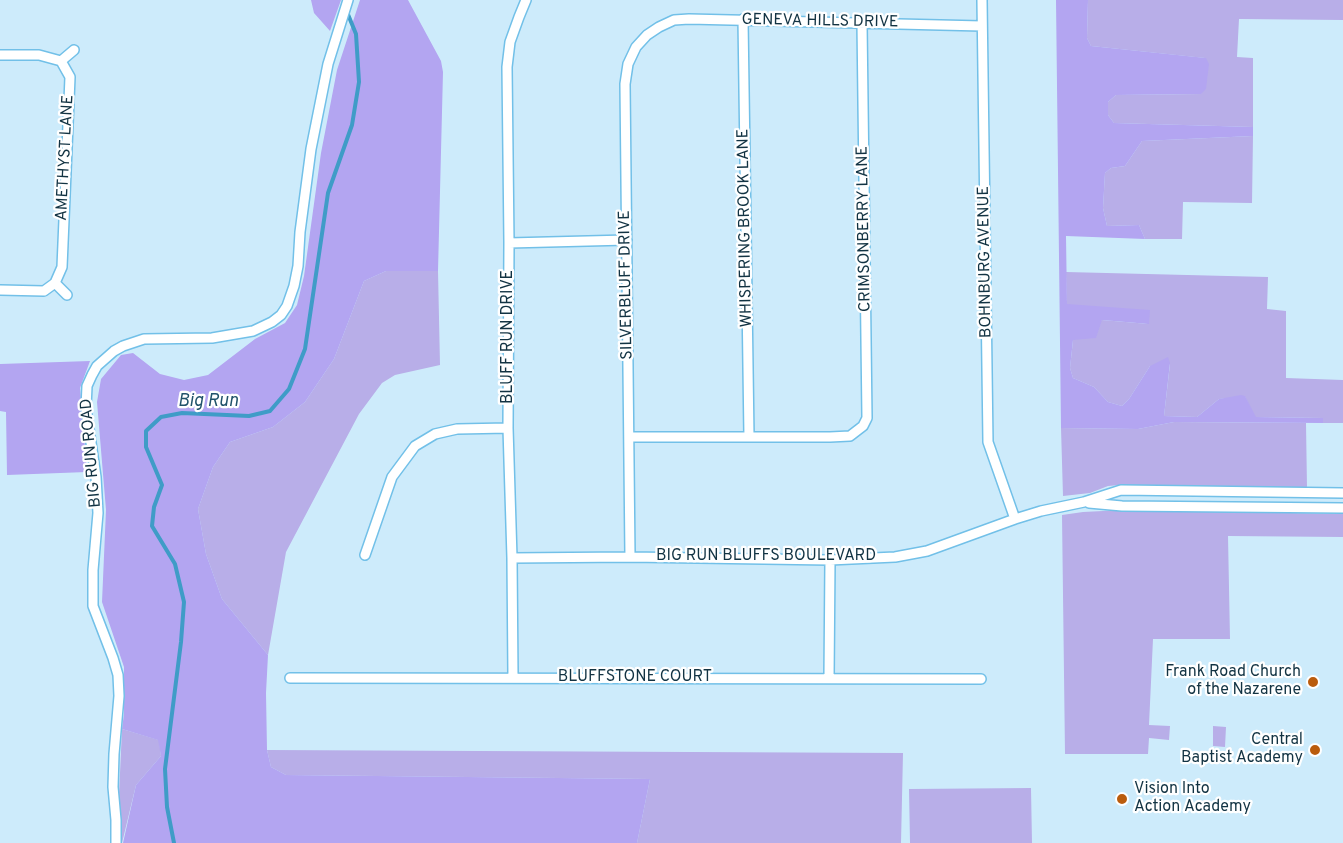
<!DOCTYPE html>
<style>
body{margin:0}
canvas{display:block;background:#cdebfb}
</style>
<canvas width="1343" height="843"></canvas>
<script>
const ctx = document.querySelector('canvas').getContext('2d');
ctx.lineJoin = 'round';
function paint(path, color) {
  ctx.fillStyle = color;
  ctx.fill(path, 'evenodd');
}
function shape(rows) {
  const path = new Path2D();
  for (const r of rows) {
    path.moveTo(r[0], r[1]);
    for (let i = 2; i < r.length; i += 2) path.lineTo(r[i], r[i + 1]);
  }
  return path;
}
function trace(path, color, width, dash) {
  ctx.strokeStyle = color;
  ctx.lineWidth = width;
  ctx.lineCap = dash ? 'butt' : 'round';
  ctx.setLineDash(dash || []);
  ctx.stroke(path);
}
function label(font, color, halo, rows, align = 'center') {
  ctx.font = font + ' Overpass,sans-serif';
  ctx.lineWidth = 4.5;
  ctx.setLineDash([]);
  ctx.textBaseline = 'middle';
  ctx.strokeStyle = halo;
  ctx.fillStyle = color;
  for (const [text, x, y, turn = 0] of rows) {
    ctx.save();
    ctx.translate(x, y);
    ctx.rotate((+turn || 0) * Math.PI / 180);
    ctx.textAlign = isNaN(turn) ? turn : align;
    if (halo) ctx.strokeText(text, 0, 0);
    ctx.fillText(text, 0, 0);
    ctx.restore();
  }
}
paint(shape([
 [1088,0,1343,0,1343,20,1239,19,1237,57,1253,58,1253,127,1114,123,1108,115,1108,102,1116,95,1201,94,1205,58,1091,46,1087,38],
 [1253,136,1252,203,1183,202,1182,239,1145,239,1139,225,1107,226,1103,208,1105,173,1111,168,1125,166,1142,141],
 [386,271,438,271,440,365,395,375,382,383,359,414,286,552,268,655,222,599,206,554,198,509,213,467,230,442,273,427,305,402,334,359,364,281],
 [1066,272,1268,277,1267,309,1286,311,1286,378,1343,380,1343,423,1323,423,1323,418,1255,417,1245,397,1219,399,1197,417,1164,416,1170,364,1150,366,1129,399,1122,406,1108,402,1094,387,1073,378,1070,368,1073,340,1102,320,1149,324,1067,305],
 [1174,422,1306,423,1307,488,1119,485,1108,486,1090,493,1063,496,1061,428,1138,429],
 [1123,510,1343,514,1343,537,1228,536,1230,639,1153,639,1149,725,1170,726,1169,740,1149,738,1148,754,1065,754,1062,515,1083,512],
 [1213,726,1226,727,1225,747,1213,746],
 [122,729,159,740,161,756,136,785,122,843,119,795],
 [267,750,903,753,901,843,637,843,650,779,286,775,271,767],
 [1031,788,1032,843,910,843,909,789]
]), '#b8aee8');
paint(shape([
 [311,0,341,0,330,31,314,13],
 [360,0,408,0,441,61,443,72,438,271,386,271,364,281,334,359,305,402,273,427,230,442,213,467,198,509,206,554,222,599,268,655,266,693,267,750,271,767,286,775,650,779,637,843,123,843,136,785,161,756,158,740,122,729,124,714,124,667,102,602,106,510,97,402,101,379,121,355,133,353,160,374,184,380,208,375,255,339,285,323,297,305,304,276,321,153,337,70],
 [1056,0,1088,0,1087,38,1091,46,1206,58,1209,64,1206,89,1201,94,1116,95,1108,102,1108,115,1114,123,1253,127,1253,136,1142,141,1125,166,1111,168,1105,173,1103,208,1107,226,1139,225,1145,239,1066,236,1067,304,1150,310,1149,324,1102,320,1096,338,1073,340,1070,368,1073,378,1094,387,1108,402,1122,406,1129,399,1150,366,1168,357,1170,363,1164,416,1197,417,1219,399,1241,395,1245,396,1256,417,1323,418,1323,423,1174,422,1138,429,1061,428],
 [90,361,80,388,87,472,7,475,6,412,0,411,0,364]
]), '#b3a5f1');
trace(shape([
 [174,843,167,807,165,769,181,642,184,602,175,564,152,526,154,507,162,485,146,447,146,431,161,417,182,413,249,416,270,411,289,389,305,349,328,193,352,125,359,82,356,34,347,12]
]), '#3f9cc7', 4);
const minor = shape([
 [982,0,988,442,1015,519],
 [743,19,749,437],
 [0,55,39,55,61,61,70,77,62,267,55,283,44,291,0,290],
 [61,61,74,50],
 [509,243,627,240],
 [55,283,67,295],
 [629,437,830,437,850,436,863,426,867,418,862,23],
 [1089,503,1122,506,1343,508],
 [365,555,392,477,415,446,435,434,457,429,508,428],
 [630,557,625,84,628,64,636,47,647,35,659,27,674,20,689,19,982,26],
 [512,558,630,557,830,560,895,557,927,551,1015,519,1041,511,1084,502,1121,490,1343,493],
 [513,677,512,558,508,428,509,243,507,67,510,42,519,17,526,0],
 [290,678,981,679],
 [829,678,830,560],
 [116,843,116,820,113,787,114,754,119,696,118,675,113,658,93,606,93,570,98,513,96,477,86,408,87,386,92,375,97,366,114,351,123,346,144,339,212,338,253,331,272,322,281,315,287,306,294,286,298,266,300,232,311,149,328,64,348,0]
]);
trace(minor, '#72c0e8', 12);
trace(minor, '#fff', 9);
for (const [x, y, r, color] of [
 [1313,682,6,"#ba5c0d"],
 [1315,750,6,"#ba5c0d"],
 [1122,799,6,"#ba5c0d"]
]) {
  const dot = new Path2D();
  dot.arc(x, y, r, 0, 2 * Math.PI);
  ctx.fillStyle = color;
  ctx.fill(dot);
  trace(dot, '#fff', 2);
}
label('16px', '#123343', '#fff', [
 ["GENEVA HILLS DRIVE",820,22,1],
 ["AMETHYST LANE",66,158,-87],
 ["WHISPERING BROOK LANE",746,228,-91],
 ["CRIMSONBERRY LANE",865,229,-91],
 ["BOHNBURG AVENUE",986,262,-91],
 ["SILVERBLUFF DRIVE",627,285,-91],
 ["BLUFF RUN DRIVE",509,337,-90],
 ["BIG RUN ROAD",92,453,-95],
 ["BIG RUN BLUFFS BOULEVARD",766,557],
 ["BLUFFSTONE COURT",635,678]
]);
label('16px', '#123343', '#fff', [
 ["Frank Road Church",1301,673],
 ["of the Nazarene",1301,691],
 ["Central",1303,741],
 ["Baptist Academy",1303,759],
 ["Vision Into",1134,790,"left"],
 ["Action Academy",1134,808,"left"]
], 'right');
label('italic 18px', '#21536b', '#fff', [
 ["Big Run",208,402]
]);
</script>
